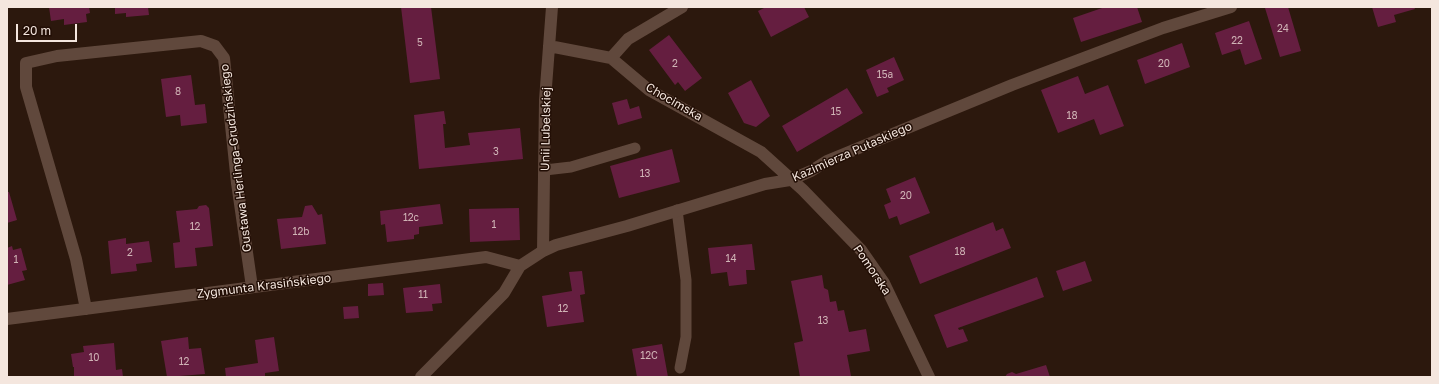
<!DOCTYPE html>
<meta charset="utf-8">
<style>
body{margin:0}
#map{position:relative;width:1439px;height:384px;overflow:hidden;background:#2c180d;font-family:"Golos Text",sans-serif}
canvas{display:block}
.frame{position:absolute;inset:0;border:8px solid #f4e6de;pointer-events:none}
.scale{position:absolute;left:16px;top:24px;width:61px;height:18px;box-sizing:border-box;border:2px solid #f4e6de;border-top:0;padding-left:5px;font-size:12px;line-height:14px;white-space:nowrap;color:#f4e6de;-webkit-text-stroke:3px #220e05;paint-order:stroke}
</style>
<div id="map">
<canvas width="1439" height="384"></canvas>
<div class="frame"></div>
<div class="scale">20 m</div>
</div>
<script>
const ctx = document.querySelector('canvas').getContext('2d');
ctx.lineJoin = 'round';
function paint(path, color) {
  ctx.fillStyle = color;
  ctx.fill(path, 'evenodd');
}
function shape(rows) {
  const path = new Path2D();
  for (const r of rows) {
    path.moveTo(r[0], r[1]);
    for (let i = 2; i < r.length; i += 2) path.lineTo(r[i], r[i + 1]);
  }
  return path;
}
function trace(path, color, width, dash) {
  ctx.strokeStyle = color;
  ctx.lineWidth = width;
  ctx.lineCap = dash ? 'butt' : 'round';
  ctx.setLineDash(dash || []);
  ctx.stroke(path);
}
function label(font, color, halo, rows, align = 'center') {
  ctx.font = font + ' "Golos Text",sans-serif';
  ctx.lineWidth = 3;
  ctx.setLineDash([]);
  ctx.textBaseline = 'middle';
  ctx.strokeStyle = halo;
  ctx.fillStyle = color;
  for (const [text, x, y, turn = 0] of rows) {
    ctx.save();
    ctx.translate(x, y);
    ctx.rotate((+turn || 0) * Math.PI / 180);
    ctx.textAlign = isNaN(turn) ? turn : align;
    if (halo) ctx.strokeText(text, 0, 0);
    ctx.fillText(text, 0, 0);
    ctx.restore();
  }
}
paint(shape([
 [49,7,89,7,90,13,86,14,87,22,64,25,64,19,51,21],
 [115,7,148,7,149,15,126,17,126,13,115,14],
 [401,7,431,7,440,79,410,83],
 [766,7,804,7,809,17,771,37,758,11],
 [1105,7,1137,7,1142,22,1081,42,1073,18],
 [1269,7,1288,7,1301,51,1280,57,1265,8],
 [1372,7,1414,7,1415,9,1394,15,1396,22,1378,27],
 [1249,21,1262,59,1245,65,1240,49,1222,55,1215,33],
 [669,35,702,78,685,91,678,82,675,85,649,50],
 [1182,43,1190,67,1145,84,1137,60],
 [894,57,904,80,887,88,889,92,877,97,866,70],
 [191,75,195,105,205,104,207,123,181,126,180,115,166,117,161,79],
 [1078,76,1085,94,1108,85,1124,126,1100,135,1094,119,1058,133,1041,90],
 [751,80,770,116,756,127,744,123,728,93],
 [847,88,863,113,797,152,782,126],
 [627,99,630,109,639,106,642,118,618,125,612,103],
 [444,111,446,124,443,124,445,148,470,145,468,133,520,128,523,159,419,169,414,115],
 [672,149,680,182,619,198,610,166],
 [915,177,930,213,900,225,897,216,889,219,884,205,891,202,886,189],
 [7,192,9,192,17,220,7,223],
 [440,204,443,224,419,227,419,234,414,235,414,239,387,242,385,224,381,225,380,211],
 [206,205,209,208,213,246,195,248,197,266,175,268,173,243,180,242,176,211,197,209,199,206],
 [312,205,318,215,322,214,326,244,281,249,277,219,302,217,305,206],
 [519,208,520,240,470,242,469,209],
 [993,222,996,231,1003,228,1011,248,920,284,909,256],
 [126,238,126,244,149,241,152,262,136,264,137,271,111,274,108,241],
 [752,244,755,270,746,270,747,284,729,286,727,272,711,274,708,248],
 [12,246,13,250,21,248,27,270,22,271,25,280,7,285,7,248],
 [1085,261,1092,281,1063,291,1056,271],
 [582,271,585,294,580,295,584,322,547,327,542,296,572,291,569,272],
 [822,275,824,288,828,290,830,302,836,301,838,311,844,310,849,332,866,329,870,351,847,355,851,376,800,377,794,343,803,341,791,281],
 [1037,277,1044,297,958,328,959,330,963,329,968,341,947,348,934,315],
 [383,283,384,295,368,296,368,284],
 [440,284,442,303,432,304,433,311,406,313,403,288],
 [358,306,359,318,344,319,343,307],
 [188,337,189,349,201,348,205,374,167,377,161,341],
 [274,337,279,371,265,373,265,377,226,377,225,368,258,363,255,340],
 [114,343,116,370,122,369,123,377,74,377,74,367,73,367,71,354,84,352,83,346],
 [662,344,668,377,637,377,632,349],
 [1046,365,1050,377,1005,377,1007,374,1012,372,1016,374]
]), '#651e40');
trace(shape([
 [545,170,571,167,635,148],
 [677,210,686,280,686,337,680,368]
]), '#60483c', 11);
trace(shape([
 [549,46,611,58,649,90,761,152,803,190,861,250,884,283,929,377],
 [611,58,628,39,682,7],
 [543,251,545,100,552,7],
 [86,309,76,259,26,87,26,63,57,56,201,41,215,46,224,58,237,183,252,287],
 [7,319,486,257,520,266],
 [421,377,504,293,520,266,543,251,556,245,627,226,765,184,790,180,811,171,827,161,1012,85,1163,28,1231,7]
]), '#60483c', 12);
label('10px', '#d0b4b6', null, [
 ["24",1283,29],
 ["22",1237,41],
 ["5",420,43],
 ["2",675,64],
 ["20",1164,64],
 ["15a",885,75],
 ["8",178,92],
 ["15",836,112],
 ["18",1072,116],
 ["3",496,152],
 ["13",645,174],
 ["20",906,196],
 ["12c",411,218],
 ["1",494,225],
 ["12",195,227],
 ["12b",301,232],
 ["18",960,252],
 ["2",130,253],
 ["14",731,259],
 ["1",16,260],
 ["11",423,295],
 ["12",563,309],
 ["13",823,321],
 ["12C",649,356],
 ["10",94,358],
 ["12",184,362]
]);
label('12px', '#f4e6de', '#220e05', [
 ["Chocimska",674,102,30],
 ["Unii Lubelskiej",546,129,-89],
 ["Kazimierza Pułaskiego",852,152,-24],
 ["Gustawa Herlinga-Grudzińskiego",236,158,-97],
 ["Pomorska",872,270,56],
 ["Zygmunta Krasińskiego",264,286,-7]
]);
</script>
